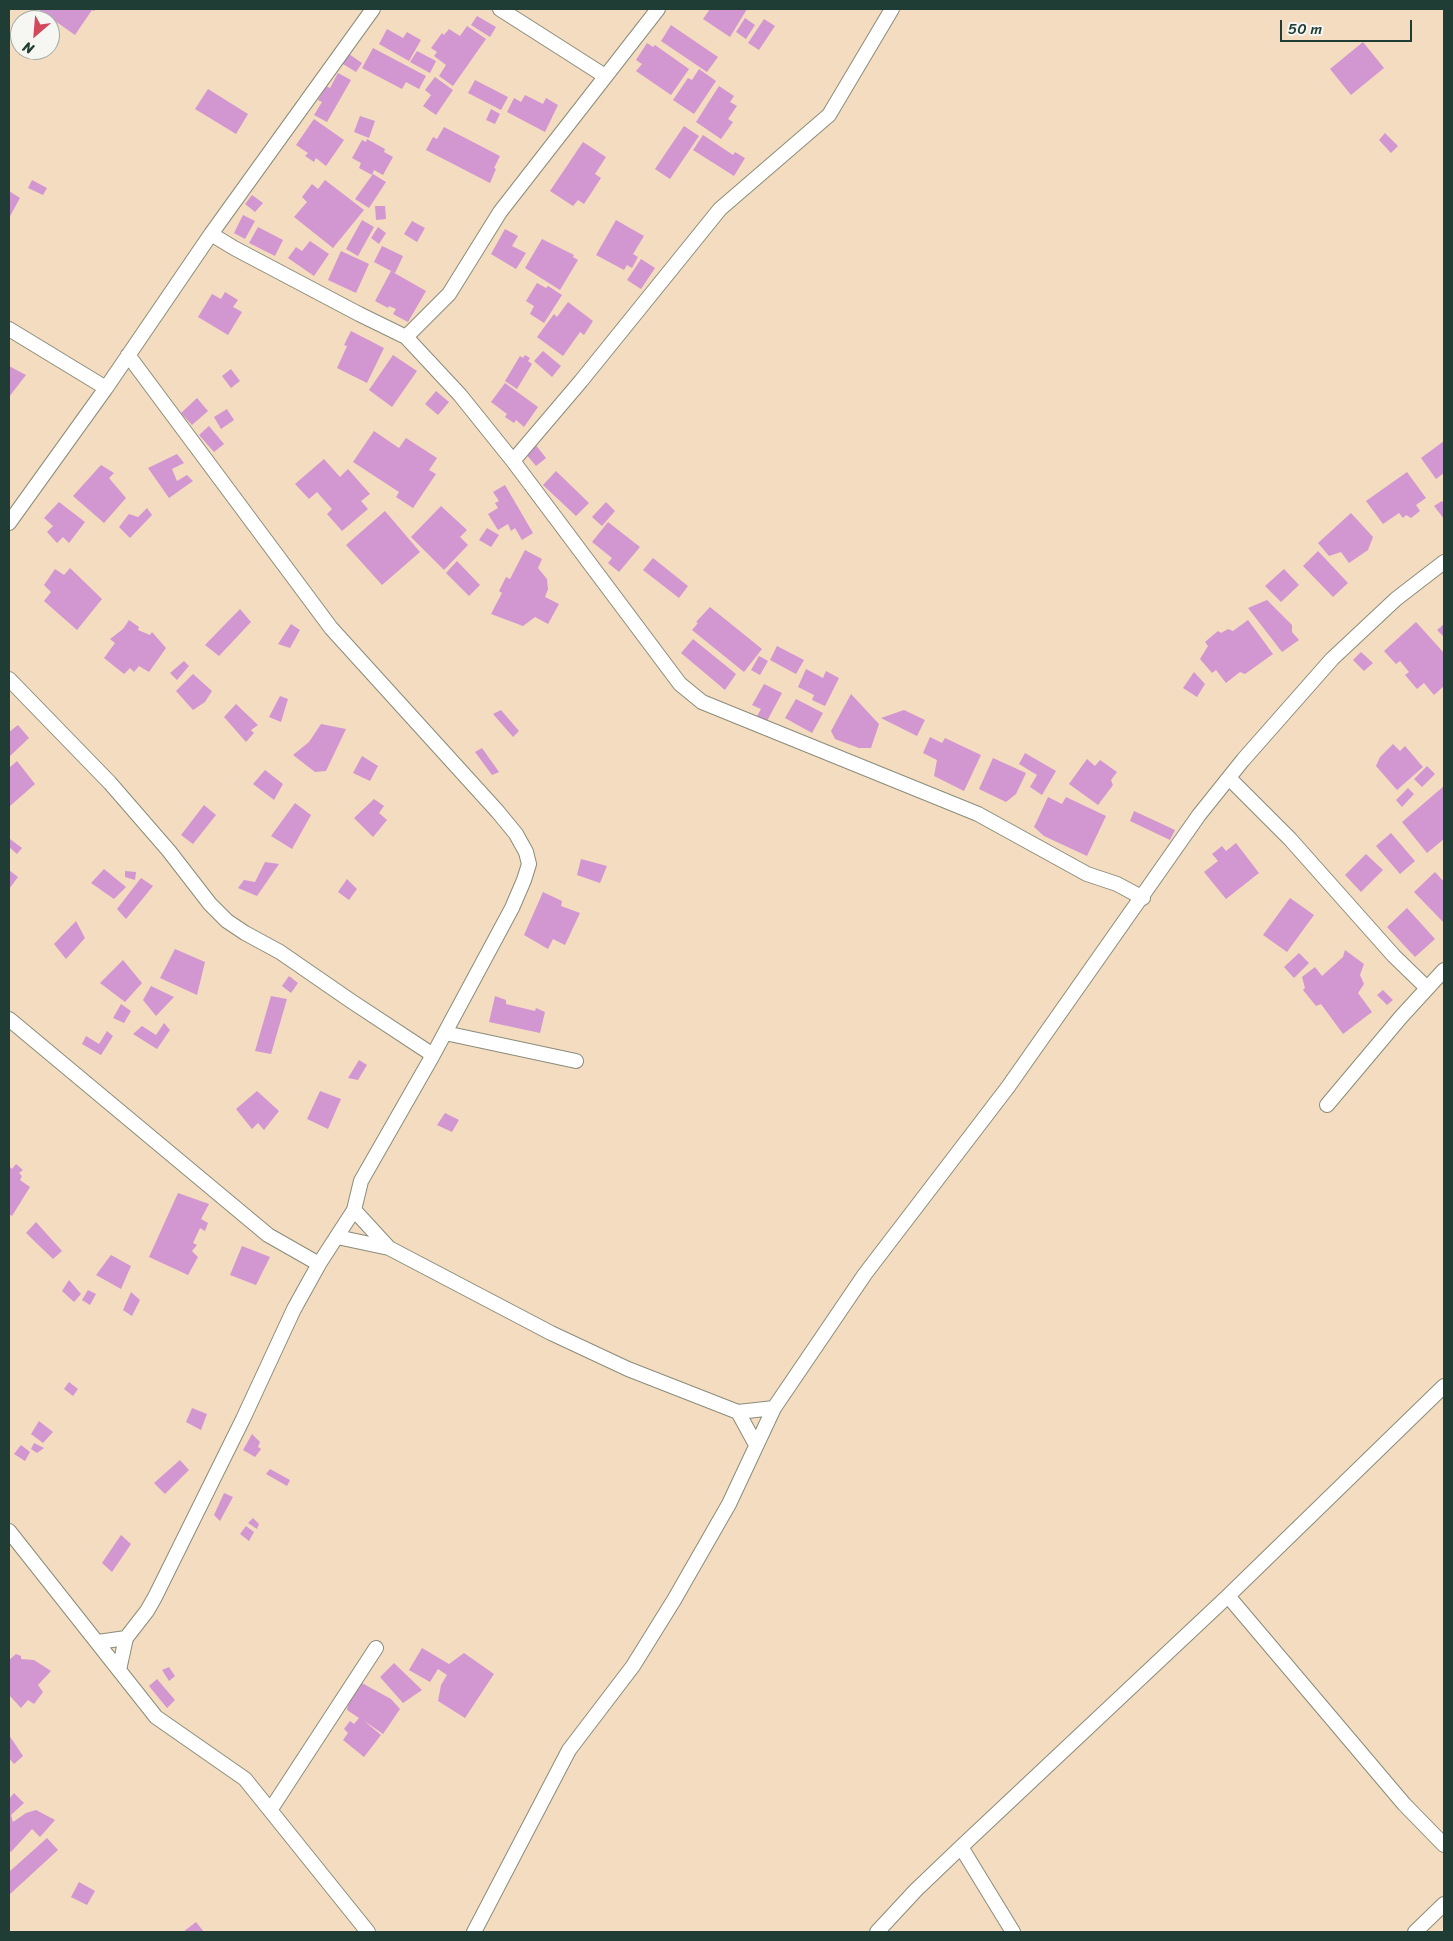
<!DOCTYPE html>
<style>
body{margin:0}
#map{position:relative;width:1453px;height:1941px;overflow:hidden;background:#f4dcc0;font-family:Sriracha,sans-serif}
canvas{display:block}
.frame{position:absolute;inset:0;border:10px solid #1f3d34;pointer-events:none}
.north{position:absolute;left:10px;top:10px;width:50px;height:50px;box-sizing:border-box;background:#f6f6f2;border:1px solid #a0aca6;border-radius:50%;rotate:207deg;font-size:14px;font-weight:700;line-height:20px;text-align:center;color:#1f3d34}
.north::after{content:'';display:block;margin:auto;width:18px;height:22px;background:#d1495b;clip-path:polygon(50% 0,100% 100%,50% 72%,0 100%)}
.scale{position:absolute;left:1280px;top:20px;width:132px;height:22px;box-sizing:border-box;border:2px solid #1f3d34;border-top:0;padding-left:6px;font-size:15px;line-height:18px;white-space:nowrap;color:#1f3d34;-webkit-text-stroke:4px #f6f6f2;paint-order:stroke}
</style>
<div id="map">
<canvas width="1453" height="1941"></canvas>
<div class="frame"></div>
<div class="north">N</div>
<div class="scale">50 m</div>
</div>
<script>
const ctx = document.querySelector('canvas').getContext('2d');
ctx.lineJoin = 'round';
function paint(path, color) {
  ctx.fillStyle = color;
  ctx.fill(path, 'evenodd');
}
function shape(rows) {
  const path = new Path2D();
  for (const r of rows) {
    path.moveTo(r[0], r[1]);
    for (let i = 2; i < r.length; i += 2) path.lineTo(r[i], r[i + 1]);
  }
  return path;
}
function trace(path, color, width, dash) {
  ctx.strokeStyle = color;
  ctx.lineWidth = width;
  ctx.lineCap = dash ? 'butt' : 'round';
  ctx.setLineDash(dash || []);
  ctx.stroke(path);
}
paint(shape([
 [38,9,96,9,94,11,92,10,75,35],
 [710,9,747,9,730,37,703,19],
 [477,16,496,27,490,37,471,25],
 [745,18,755,25,746,39,736,32],
 [764,19,775,26,759,50,748,43],
 [671,25,718,57,707,72,661,41],
 [467,26,486,39,453,86,439,76,446,65,434,56,437,52,431,48,442,33,444,35,449,29,460,36],
 [387,29,403,38,407,32,421,40,409,61,379,44],
 [1363,42,1384,68,1351,95,1330,69],
 [647,43,653,47,655,45,689,69,671,95,636,71,642,64,636,60],
 [373,48,426,76,419,89,406,82,402,89,362,68],
 [417,51,436,61,430,73,410,62],
 [349,54,362,63,356,72,343,64],
 [699,69,716,81,694,114,673,100,688,78,692,80],
 [338,73,351,80,327,122,314,115,322,102,318,100,326,86,330,88],
 [435,77,453,90,436,115,423,106,431,95,425,90],
 [475,80,508,97,501,110,468,93],
 [719,86,734,96,730,102,737,106,728,119,733,122,721,139,696,122],
 [208,89,248,114,236,134,195,109],
 [525,95,543,104,546,98,558,105,545,132,507,112,514,98,521,102],
 [491,109,500,114,495,124,486,120],
 [360,116,375,121,369,138,354,132],
 [314,119,344,140,326,166,316,158,314,162,305,156,308,153,296,145],
 [684,126,699,136,670,179,655,169],
 [444,127,500,156,494,168,496,169,490,183,426,150,433,137,437,139],
 [1385,133,1398,146,1391,153,1379,140],
 [703,135,733,155,735,152,745,158,734,176,693,150],
 [367,139,385,149,384,152,393,157,383,175,374,170,372,175,359,168,361,163,352,158,362,140,366,142],
 [583,142,606,157,595,174,601,178,584,204,578,200,573,206,550,191],
 [373,174,386,182,369,208,355,199],
 [32,180,47,188,43,195,28,188],
 [325,180,364,210,333,248,294,217,307,202,302,197,312,184,318,189],
 [9,191,20,198,9,218],
 [252,195,263,203,255,212,245,204],
 [375,206,385,206,386,219,376,220],
 [243,215,255,221,245,239,234,233],
 [362,220,374,227,358,256,346,249],
 [616,220,644,236,633,254,638,257,632,268,627,265,624,270,596,255],
 [412,221,425,228,417,242,404,234],
 [258,227,283,240,275,256,249,243],
 [378,227,386,233,379,244,371,238],
 [505,229,518,236,512,246,526,253,516,269,491,254],
 [542,239,574,255,573,257,578,260,560,290,525,268],
 [310,241,329,254,314,276,288,258,296,247,302,251],
 [382,246,403,256,395,273,374,262],
 [341,251,369,264,356,293,328,280],
 [641,259,655,268,641,289,627,280],
 [391,271,426,291,408,322,393,314,396,309,389,306,388,308,375,301],
 [537,283,546,288,548,286,562,295,544,323,530,314,534,306,526,301],
 [225,292,238,300,233,307,242,312,228,335,198,317,212,294,221,299],
 [568,302,593,321,584,335,580,332,563,356,537,337,554,314,557,317],
 [351,331,384,348,367,383,337,368,347,346,344,345],
 [543,351,561,366,552,377,534,361],
 [393,355,417,371,392,407,369,390],
 [525,355,530,358,528,361,532,364,517,389,505,381,520,356,523,358],
 [9,366,26,375,9,397],
 [231,369,240,381,231,388,222,376],
 [505,383,538,407,524,427,516,420,514,423,505,417,507,414,491,402],
 [436,391,449,402,438,415,425,404],
 [197,398,208,411,192,425,181,413],
 [227,409,234,420,221,429,214,417],
 [209,426,224,444,214,452,199,435],
 [374,431,399,448,406,438,437,458,429,470,436,474,413,508,396,497,399,492,353,462],
 [1444,441,1444,473,1436,479,1421,458],
 [535,444,546,458,536,466,525,453],
 [177,454,184,463,172,469,177,481,187,475,193,481,169,498,148,468],
 [324,459,340,477,348,469,370,494,361,501,368,509,342,531,327,514,332,509,317,492,309,499,295,484],
 [101,465,114,473,109,478,126,498,104,523,73,496],
 [556,471,589,503,576,516,543,485],
 [1407,472,1426,498,1416,505,1420,511,1411,518,1406,515,1403,518,1399,513,1383,524,1366,501],
 [505,485,533,533,522,540,515,528,511,531,508,524,498,530,488,514,498,508,495,503,499,501,493,492],
 [1442,501,1444,504,1444,519,1434,506],
 [59,502,85,522,69,543,63,537,57,543,47,532,53,526,44,518],
 [606,502,615,511,602,526,592,517],
 [441,506,467,530,460,537,468,545,444,570,411,537],
 [147,508,152,515,130,538,119,527,129,514,138,517],
 [385,511,420,552,382,585,346,545],
 [1351,513,1373,537,1368,550,1349,563,1341,552,1329,556,1318,543],
 [608,522,640,547,619,572,608,563,612,558,592,542],
 [487,528,499,535,491,547,479,540],
 [525,550,542,559,538,568,547,579,548,589,545,597,559,604,548,624,535,617,523,626,491,614,502,593,499,591,506,577,510,579],
 [1318,551,1348,583,1333,597,1303,566],
 [653,558,688,586,679,598,643,570],
 [457,561,480,585,469,596,446,573],
 [70,568,102,599,77,630,44,601,51,592,44,585,55,569,64,575],
 [1284,569,1299,585,1281,602,1265,586],
 [1267,600,1292,625,1292,632,1299,640,1282,652,1248,608],
 [710,607,762,649,744,672,692,630,698,623,696,622],
 [240,609,251,622,219,656,205,645],
 [129,620,139,627,138,630,150,635,152,632,166,648,149,672,139,666,134,672,130,668,124,674,104,658,115,643,110,639,123,629],
 [1248,620,1273,654,1245,674,1240,672,1226,683,1216,670,1212,673,1200,659,1208,646,1205,642,1218,631,1221,633,1228,629,1233,631],
 [1416,622,1444,653,1444,686,1434,695,1424,683,1417,689,1405,675,1409,672,1400,661,1396,664,1384,651],
 [291,624,300,630,290,648,278,644],
 [1444,624,1444,637,1437,630],
 [693,639,736,674,725,690,681,653],
 [777,646,804,660,796,674,770,660],
 [1361,652,1373,663,1364,671,1353,660],
 [759,656,768,661,760,675,751,670],
 [184,661,189,666,177,680,170,673],
 [806,669,823,678,826,671,839,678,825,706,812,700,814,695,798,687],
 [1194,672,1205,684,1197,697,1183,688],
 [193,674,212,691,205,702,193,710,176,691],
 [764,684,782,693,767,721,757,716,761,709,752,705],
 [851,694,879,724,871,748,859,748,835,739,831,731],
 [280,696,288,699,281,722,269,717],
 [796,699,823,713,812,733,785,718],
 [236,704,258,725,251,730,254,733,246,742,224,717],
 [501,710,519,731,513,737,493,714],
 [904,710,925,720,917,736,881,718],
 [321,724,346,729,326,771,315,772,293,755,309,742],
 [18,725,29,738,9,757,9,732],
 [930,737,942,743,945,738,981,755,964,791,934,776,937,760,923,753],
 [1393,744,1400,751,1405,746,1423,767,1397,790,1376,766,1380,757],
 [482,748,499,772,492,775,475,752],
 [1025,753,1056,771,1042,795,1030,787,1037,775,1019,764],
 [362,756,378,766,370,781,353,773],
 [993,758,1026,773,1016,794,1006,802,979,789],
 [1087,759,1095,766,1100,760,1117,772,1111,780,1113,785,1098,805,1069,784],
 [17,761,35,784,10,806,9,768],
 [1427,766,1435,774,1422,787,1414,779],
 [265,770,283,784,274,800,253,784],
 [1444,786,1444,839,1427,853,1402,822],
 [1408,788,1414,794,1402,807,1396,800],
 [1048,797,1062,804,1066,797,1106,816,1087,856,1044,836,1034,827],
 [374,799,384,806,379,813,387,820,373,837,354,818],
 [295,803,311,815,292,849,271,836],
 [204,805,216,815,193,844,181,835],
 [1134,811,1175,830,1170,840,1130,821],
 [1391,833,1415,861,1400,874,1376,846],
 [10,839,22,848,17,854,9,847],
 [1236,843,1259,873,1226,899,1204,872,1218,861,1212,854,1222,846,1226,851],
 [1366,854,1383,870,1361,892,1345,875],
 [581,859,607,866,600,883,577,875],
 [265,862,279,864,257,896,238,888,244,880,255,882],
 [104,869,126,887,114,899,91,883],
 [9,870,18,877,9,889],
 [125,871,136,872,135,880,125,877],
 [1435,872,1444,882,1444,923,1414,892],
 [141,878,153,886,126,919,117,909],
 [347,879,357,889,349,900,338,892],
 [543,892,562,901,561,906,580,913,565,945,553,939,548,949,524,935],
 [1290,898,1314,915,1287,952,1263,935],
 [1407,908,1435,939,1415,957,1387,927],
 [76,921,85,938,66,959,54,944],
 [175,949,205,962,197,995,160,978],
 [1345,950,1364,964,1360,975,1364,984,1358,993,1372,1012,1343,1034,1321,1004,1316,1006,1303,990,1305,988,1302,977,1315,967,1322,976,1343,957],
 [1299,953,1309,963,1294,978,1284,967],
 [123,960,142,983,125,1002,100,983],
 [289,976,298,983,291,993,282,986],
 [151,986,174,997,156,1016,143,1000],
 [1383,990,1393,1000,1387,1005,1377,995],
 [271,996,287,999,271,1054,255,1051],
 [495,996,506,1000,506,1004,535,1011,536,1008,545,1012,540,1033,489,1022],
 [121,1004,131,1011,124,1023,113,1018],
 [164,1023,170,1030,157,1049,133,1034,142,1026,156,1035],
 [107,1031,113,1036,101,1055,82,1044,86,1036,99,1044],
 [359,1060,367,1065,358,1080,348,1078],
 [257,1091,279,1111,264,1130,258,1123,252,1129,236,1109],
 [320,1091,341,1099,328,1129,307,1119],
 [445,1113,459,1120,452,1132,437,1125],
 [16,1164,23,1170,19,1173,22,1176,20,1180,30,1187,12,1216,9,1214,9,1166,12,1169],
 [178,1193,209,1204,201,1219,208,1223,205,1231,200,1228,193,1243,197,1245,192,1251,198,1257,188,1275,149,1257],
 [36,1222,62,1251,53,1259,26,1233],
 [242,1246,270,1257,256,1285,230,1275],
 [111,1255,131,1266,121,1289,96,1275],
 [69,1280,81,1294,74,1302,62,1291],
 [88,1290,96,1294,90,1305,82,1300],
 [131,1292,140,1300,132,1316,123,1310],
 [69,1382,78,1389,73,1396,64,1389],
 [192,1408,207,1414,201,1430,186,1422],
 [39,1421,53,1432,43,1443,31,1434],
 [252,1434,260,1442,258,1447,261,1449,255,1457,243,1450],
 [34,1443,44,1448,37,1453,31,1449],
 [21,1445,30,1452,25,1461,14,1454],
 [180,1460,189,1470,165,1494,154,1483],
 [270,1469,290,1480,287,1486,266,1474],
 [224,1493,233,1497,220,1521,214,1515],
 [253,1518,259,1524,257,1529,248,1523],
 [246,1526,254,1532,249,1541,240,1534],
 [121,1535,131,1544,112,1572,102,1563],
 [422,1648,449,1664,464,1653,494,1674,465,1718,438,1701,441,1685,447,1675,438,1669,430,1682,409,1670],
 [16,1654,21,1656,21,1659,34,1660,51,1671,38,1685,43,1692,34,1704,28,1700,21,1708,9,1695,9,1660],
 [394,1663,422,1690,403,1703,380,1677],
 [169,1667,175,1676,169,1681,162,1670],
 [157,1679,175,1700,167,1708,149,1686],
 [360,1682,391,1699,400,1709,383,1734,363,1720,381,1735,364,1757,343,1740,348,1733,344,1729,350,1721,354,1724,359,1718,347,1710,348,1705],
 [9,1735,23,1756,14,1764,9,1758],
 [14,1793,24,1803,11,1815,13,1822,26,1813,36,1810,55,1820,40,1837,32,1829,11,1852,9,1850,9,1799],
 [47,1838,58,1850,9,1895,9,1872],
 [79,1882,95,1891,87,1905,71,1897],
 [196,1922,204,1932,183,1932]
]), '#d296d1');
const minor = shape([
 [500,9,605,76],
 [211,234,234,248,359,314,406,337,460,395,513,461,680,684,702,702,978,814,1087,874,1117,884,1143,898],
 [9,329,106,388],
 [406,337,449,294,500,212,658,9],
 [513,461,581,381,720,209,829,115,892,9],
 [9,523,106,388,211,234,373,9],
 [9,679,110,783,169,851,210,904,227,921,245,933,280,952,351,1001,433,1055],
 [1229,778,1290,839,1394,956,1427,988],
 [9,1019,268,1235,319,1264,354,1210,361,1181,433,1055,512,908,524,880,529,864,526,852,516,834,498,812,331,628,128,355],
 [445,1033,576,1061],
 [1327,1105,1401,1017,1444,970],
 [354,1210,389,1248,551,1333,628,1369,738,1412,774,1408],
 [337,1237,389,1248],
 [738,1412,756,1445],
 [9,1531,156,1717,245,1779,368,1932],
 [1228,1596,1444,1386],
 [98,1642,126,1638],
 [119,1670,126,1638,147,1611,155,1597,243,1419,294,1309,319,1264],
 [271,1809,376,1648],
 [961,1847,1013,1932],
 [474,1932,569,1750,633,1666,674,1600,729,1504,774,1408,865,1274,1008,1087,1199,815,1243,760,1332,659,1396,599,1444,562],
 [877,1932,916,1890,961,1847,1228,1596,1404,1804,1444,1845],
 [1415,1932,1444,1904]
]);
trace(minor, '#8a8c7a', 16);
trace(minor, '#fff', 14);
</script>
